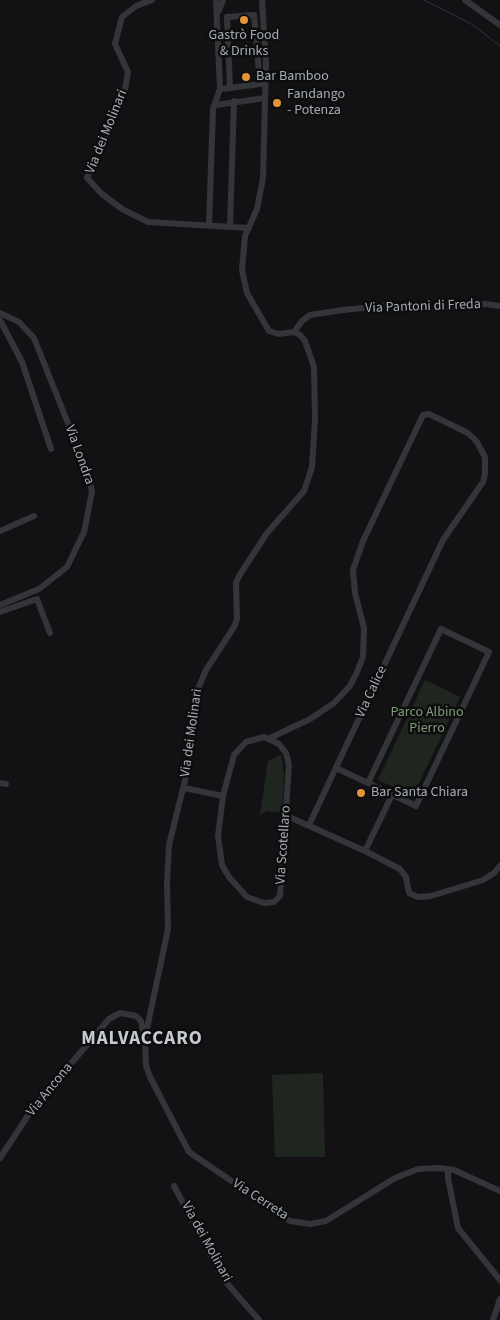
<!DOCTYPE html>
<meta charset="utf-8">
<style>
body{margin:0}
canvas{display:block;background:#121214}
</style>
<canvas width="500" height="1320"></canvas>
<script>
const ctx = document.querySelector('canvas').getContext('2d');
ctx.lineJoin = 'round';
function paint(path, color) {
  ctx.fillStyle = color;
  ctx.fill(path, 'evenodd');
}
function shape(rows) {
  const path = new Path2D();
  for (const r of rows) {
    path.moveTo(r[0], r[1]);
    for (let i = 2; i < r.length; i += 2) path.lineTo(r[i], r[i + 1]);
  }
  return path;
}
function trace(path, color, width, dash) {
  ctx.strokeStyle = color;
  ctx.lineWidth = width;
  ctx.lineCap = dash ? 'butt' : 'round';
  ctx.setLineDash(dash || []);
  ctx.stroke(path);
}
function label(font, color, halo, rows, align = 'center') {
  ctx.font = font + ' "Source Sans 3",sans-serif';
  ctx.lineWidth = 5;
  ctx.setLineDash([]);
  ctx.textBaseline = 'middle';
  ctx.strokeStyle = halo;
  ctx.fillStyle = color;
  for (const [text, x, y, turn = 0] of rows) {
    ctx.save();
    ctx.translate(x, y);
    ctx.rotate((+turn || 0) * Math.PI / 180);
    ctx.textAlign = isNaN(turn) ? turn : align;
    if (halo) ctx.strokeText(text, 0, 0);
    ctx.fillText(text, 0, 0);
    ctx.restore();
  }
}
paint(shape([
 [425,680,460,697,413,796,378,780],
 [281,755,284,774,282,813,267,811,260,815,268,761],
 [323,1073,325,1157,275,1157,272,1075]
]), '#1f261f');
trace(shape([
 [424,0,473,25,500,46]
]), '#2c363b', 1);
trace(shape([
 [152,0,136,6,122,17,115,44,128,72,124,96,87,178,102,194,122,209,148,222,249,228],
 [216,0,220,89,230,88,260,84,254,15,227,17,230,88],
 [262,0,266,64,263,178,257,209,245,236,242,270,247,293,269,331,279,334,294,332,300,335,305,341,314,367,315,419,312,467,304,491,267,533,239,576,236,583,237,619,234,627,206,670,195,696,188,768,169,845,167,883,168,929,145,1038,146,1065,150,1077,189,1152,290,1221,310,1224,326,1221,395,1178,418,1169,438,1168,454,1170,500,1191],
 [465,0,500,25],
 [219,11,223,0],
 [216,105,265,98],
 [209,225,213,109,220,89],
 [230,226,234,101],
 [0,313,19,322,34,338,89,476,92,492,84,532,67,567,39,589,0,605],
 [0,320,22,362,51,449],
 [294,332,302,321,310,315,343,310,392,305,445,308,485,304,500,306],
 [0,531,34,516],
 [0,612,37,599,50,633],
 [441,629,489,652,416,806,368,783,441,629],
 [264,737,279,744,286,753,289,765,280,896,274,902,264,903,247,897,229,877,222,865,218,836,223,796,234,755,246,742,264,737],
 [268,739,310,719,334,703,350,686,357,672,363,657,364,628,355,593,353,570,363,541,423,415,429,414,468,433,477,442,485,457,485,474,483,482,443,540,309,825],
 [336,768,368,783],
 [0,783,6,784],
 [184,788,223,796],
 [287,816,365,851,392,795],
 [365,851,400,869,406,877,409,893,418,897,431,896,483,880,494,873,500,866],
 [0,1158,33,1108,109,1019,120,1013,136,1016,141,1021,144,1036],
 [448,1169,448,1178,458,1228,500,1280],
 [174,1186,224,1280,259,1320],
 [493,1320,500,1299]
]), '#333538', 6);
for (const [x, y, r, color] of [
 [244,20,5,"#e59438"],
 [246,77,5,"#e59438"],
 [277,103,5,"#e59438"],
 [361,793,5,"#e59438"]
]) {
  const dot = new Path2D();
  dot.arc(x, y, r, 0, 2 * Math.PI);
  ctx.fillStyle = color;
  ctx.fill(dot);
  trace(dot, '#0d0d0e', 2);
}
label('14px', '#a4abb3', '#0d0d0e', [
 ["Gastrò Food",244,36,"center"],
 ["& Drinks",244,52,"center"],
 ["Bar Bamboo",256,77],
 ["Fandango",287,95],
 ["- Potenza",287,111],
 ["Bar Santa Chiara",371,793]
], 'left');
label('14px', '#a4abb3', '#0d0d0e', [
 ["Via dei Molinari",107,132,-68],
 ["Via Pantoni di Freda",423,307,-2],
 ["Via Londra",79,455,70],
 ["Via Calice",372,692,-65],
 ["Via dei Molinari",192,733,-82],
 ["Via Scotellaro",284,845,-86],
 ["Via Ancona",50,1090,-51],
 ["Via Cerreta",260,1200,33],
 ["Via dei Molinari",206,1242,61]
]);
label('14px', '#7f9d7c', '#0d0d0e', [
 ["Parco Albino",427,713],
 ["Pierro",427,729]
]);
ctx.letterSpacing = '1px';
label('bold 19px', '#c5c9d0', '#0d0d0e', [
 ["MALVACCARO",142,1040]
]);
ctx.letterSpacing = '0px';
</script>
